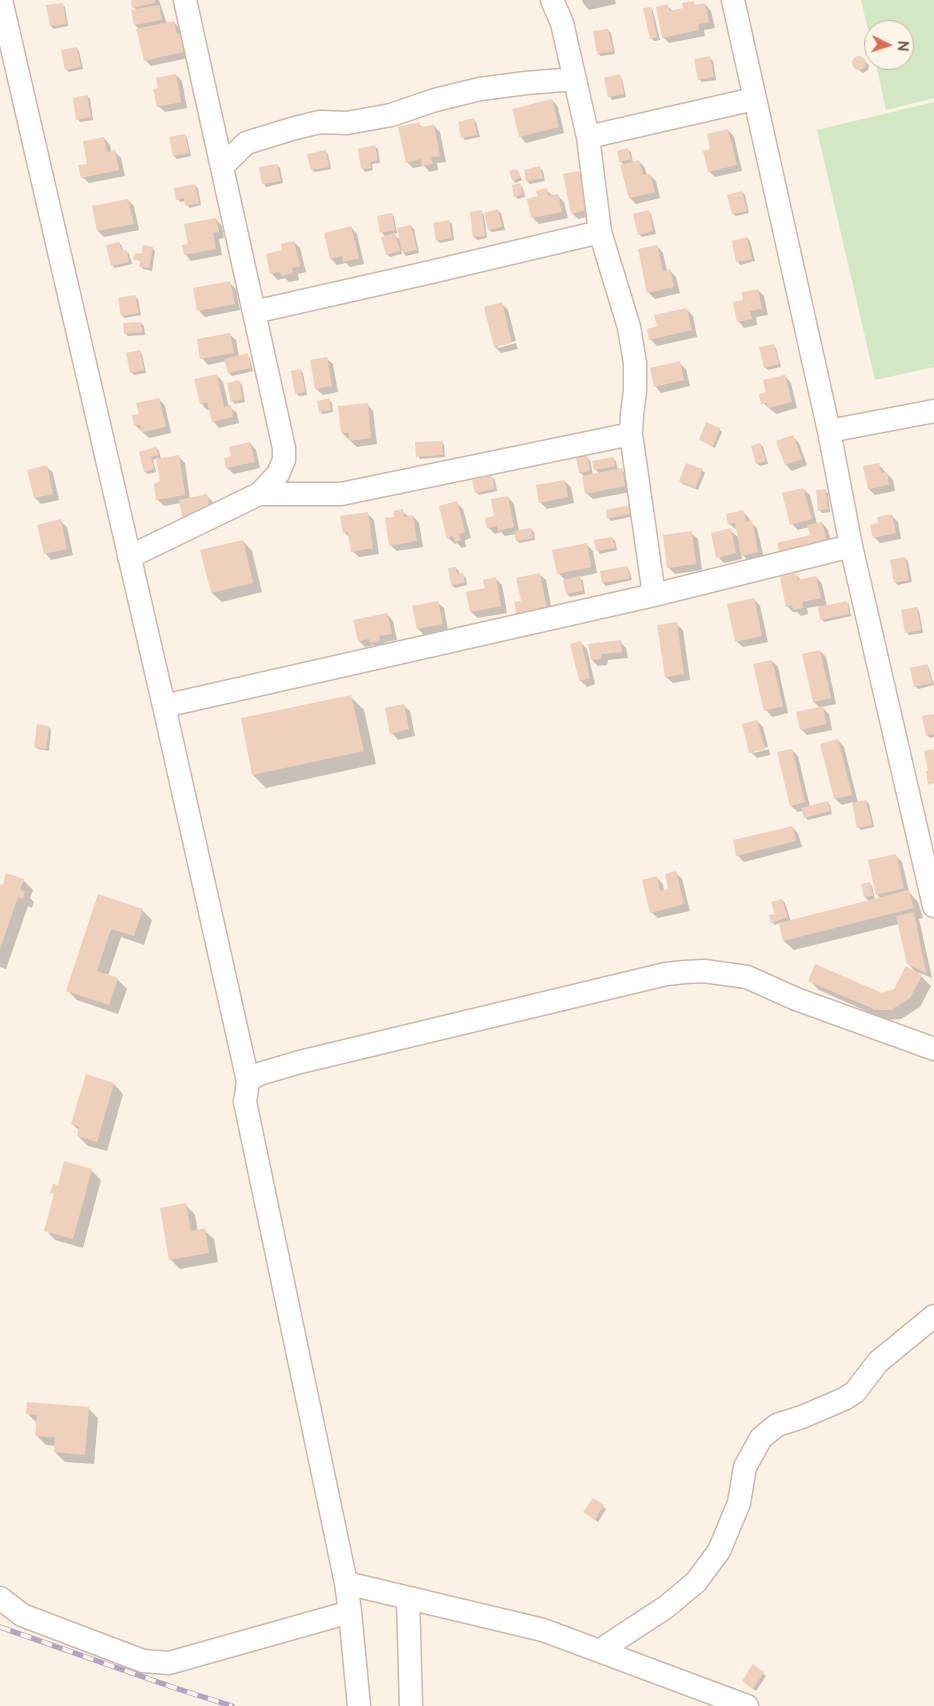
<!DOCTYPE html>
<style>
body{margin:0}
#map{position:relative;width:934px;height:1706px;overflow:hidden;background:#fbf1e4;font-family:Raleway,sans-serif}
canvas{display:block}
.north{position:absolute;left:864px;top:20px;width:50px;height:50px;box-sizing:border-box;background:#fef5e9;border:1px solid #c6b6aa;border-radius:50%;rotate:94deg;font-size:14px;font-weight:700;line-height:20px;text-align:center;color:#71584b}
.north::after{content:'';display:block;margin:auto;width:18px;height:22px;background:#de6d50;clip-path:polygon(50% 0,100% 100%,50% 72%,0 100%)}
</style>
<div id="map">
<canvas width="934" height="1706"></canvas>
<div class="north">N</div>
</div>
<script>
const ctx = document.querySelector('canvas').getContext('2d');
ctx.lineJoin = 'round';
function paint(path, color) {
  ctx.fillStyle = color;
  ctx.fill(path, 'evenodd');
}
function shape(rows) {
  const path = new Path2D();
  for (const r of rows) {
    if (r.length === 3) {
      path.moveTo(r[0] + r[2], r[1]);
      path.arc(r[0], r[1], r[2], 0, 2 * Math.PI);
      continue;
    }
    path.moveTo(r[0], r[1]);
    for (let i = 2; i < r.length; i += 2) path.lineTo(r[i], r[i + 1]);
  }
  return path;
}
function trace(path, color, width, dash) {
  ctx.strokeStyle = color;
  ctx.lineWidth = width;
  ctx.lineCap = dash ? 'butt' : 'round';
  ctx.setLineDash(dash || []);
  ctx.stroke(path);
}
paint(shape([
 [861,0,934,0,934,98,886,110,875,60,904,60,904,30,874,30,874,56],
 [934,102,934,367,875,380,817,130]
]), '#d2e7c3');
paint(shape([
 [132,0,159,0,167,24,174,22,180,29,193,57,151,66,145,60,140,30,135,25,137,10,133,7],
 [582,0,615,0,616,4,589,10,583,3],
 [693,2,697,6,705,4,711,11,715,28,704,30,705,36,669,43,663,37,667,6,673,11,684,9],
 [62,4,65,7,68,26,54,29,51,26],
 [651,8,653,11,660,40,654,41,651,38],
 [608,30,611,33,615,54,601,56,598,54],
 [76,48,79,51,83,69,69,72,66,69],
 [858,57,864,59,869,66,868,70,863,73,856,68,853,63],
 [710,58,713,61,716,80,702,82,699,79],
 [176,75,182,81,187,108,165,112,158,106,159,89],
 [619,76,622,79,626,97,612,100,610,97,606,79],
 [87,96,90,99,93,120,80,122,78,119],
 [552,100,558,107,564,133,526,143,520,136],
 [474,120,476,122,480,137,465,140,462,137],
 [419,124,423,128,434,126,440,132,446,162,437,163,438,170,430,172,424,166,413,168,407,162],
 [728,130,734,137,742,171,715,177,709,171,712,150],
 [185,135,187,138,191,156,177,159,174,156,171,138],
 [104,138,110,145,111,152,115,152,121,158,125,176,89,183,82,177],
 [375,147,378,149,380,163,372,164,373,170,365,172,363,169],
 [628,150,631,152,633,163,639,161,645,168,647,176,650,175,656,181,660,198,636,204,630,198,624,165,620,161],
 [326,152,328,154,331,169,315,172,312,170],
 [277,165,280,168,283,183,266,187,264,184],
 [540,168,543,171,545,181,530,184,527,181],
 [517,170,522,180,516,183,513,180,511,172],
 [579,172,585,178,592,216,578,219,572,213],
 [195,185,198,188,201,205,189,208,186,201,180,202,178,199],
 [520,185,523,188,525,197,518,199,515,196],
 [546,190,553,196,558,196,564,202,568,218,539,224,533,218,539,197],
 [742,192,745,195,749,213,736,216,733,214],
 [128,200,134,206,139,230,104,237,98,231],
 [498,211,501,213,505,230,492,232,489,230],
 [481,212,484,215,487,238,477,240,474,237],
 [648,212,651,214,656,234,642,237,639,234],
 [391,214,394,217,397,233,394,234,401,241,411,226,414,229,419,253,406,256,401,250,402,254,390,257,387,254,386,237,382,233],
 [216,219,222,226,224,238,219,239,222,255,191,261,185,254,190,245],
 [449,222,452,224,454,240,440,243,437,240],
 [351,227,357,234,364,264,350,267,346,263,337,265,331,259,325,234],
 [747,238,750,241,755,261,740,265,738,262],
 [294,242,300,248,306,272,298,274,299,280,289,282,285,278,278,280,271,273,284,251],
 [119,243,122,246,123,252,126,251,129,254,132,264,115,268,112,265],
 [657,246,663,253,667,271,670,271,676,277,680,293,655,299,648,292],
 [152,248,155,251,152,271,143,269,141,266,141,262,135,259],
 [230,283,236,289,240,310,205,317,199,311],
 [758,290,764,296,768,315,756,317,757,325,744,328,738,321,745,301],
 [135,297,138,299,141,315,125,318,122,316],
 [502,304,508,310,516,341,498,345,498,348,516,343,518,349,501,353,495,347],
 [686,309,693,316,697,337,657,346,650,339,658,327],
 [141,323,144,326,145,335,128,336,126,334],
 [229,334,236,340,239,357,247,355,250,358,253,371,232,376,229,373,226,361,208,365,202,358],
 [773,345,776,348,781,367,768,370,765,367],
 [140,351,142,354,146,373,134,375,131,372],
 [326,358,333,364,338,392,323,395,316,389],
 [679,363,686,369,690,386,661,393,655,386],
 [301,370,303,373,307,395,299,396,296,393],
 [217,375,223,382,229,407,237,413,239,423,219,428,213,421,210,409,207,410,201,403],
 [785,376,791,383,797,408,776,414,763,403,767,393],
 [239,382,242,385,245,402,235,404,232,401],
 [159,399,165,406,171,433,149,438,135,425,140,415],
 [329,400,332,403,333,412,323,414,320,411],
 [367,404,373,411,377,444,357,447,342,433],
 [719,429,722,432,715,448,701,440],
 [793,437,799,443,807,465,792,471,786,465],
 [442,442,444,445,445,457,420,459,418,456],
 [250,443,256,450,260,468,234,474,227,468,232,457],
 [760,444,763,447,768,464,760,466,757,463],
 [156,448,159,451,161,459,178,456,185,463,190,499,206,495,213,502,216,521,181,503,164,506,157,499,161,482,158,458,153,460,156,472,148,474,145,472,140,453],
 [587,457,590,460,593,475,600,474,595,469,613,458,616,461,618,470,621,470,628,476,631,492,593,499,586,493,585,477,580,472],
 [878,464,893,480,895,491,875,495,869,489],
 [47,467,53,473,59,500,41,504,35,498],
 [702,470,705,473,698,490,683,484,680,481],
 [492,477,495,480,497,491,479,495,476,492],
 [564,481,571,487,574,503,547,509,540,502],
 [803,489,810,495,817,524,822,523,828,530,833,548,811,536,809,527,798,530,792,524],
 [825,490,828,493,830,512,822,513,819,510],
 [508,497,514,504,519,531,531,529,534,532,535,540,520,543,517,541,516,534,505,536,501,532,495,534,488,527],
 [457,503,463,509,471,538,465,540,466,547,462,548,457,543,455,544,448,538],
 [636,506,640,515,611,521,608,518],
 [402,511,409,517,413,516,419,523,423,547,397,551,390,545,395,518],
 [743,512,749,518,750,522,757,528,764,558,749,562,741,553,742,559,724,563,718,557,730,530,739,538,737,530,729,524,728,515],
 [367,513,374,520,379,554,359,557,352,551,351,539,344,532],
 [892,516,898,522,901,539,880,543,874,537,880,524],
 [60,521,67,527,73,555,51,560,45,553],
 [691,533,698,539,702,570,675,574,668,567],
 [612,538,615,541,617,550,600,554,598,551,596,541],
 [243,541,252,551,262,592,222,602,212,593],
 [586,544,593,551,597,573,579,577,583,581,585,594,570,597,567,594,565,580,558,573],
 [905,558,908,561,912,582,898,585,895,582],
 [627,567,629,570,632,580,606,586,603,583],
 [456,568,459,571,459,575,463,575,466,578,467,585,455,588,452,585],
 [539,574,546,580,553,616,523,602],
 [796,575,802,581,816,577,822,584,827,606,846,602,849,605,851,616,824,622,822,619,819,606,807,608,808,614,801,616,797,612,793,612,787,606],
 [495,578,502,585,507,613,478,618,471,612,468,593,486,589],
 [754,599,760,606,768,642,743,647,736,641],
 [437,602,444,608,448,630,424,635,418,629],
 [916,608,919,611,923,633,909,635,907,632],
 [387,614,393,621,397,640,385,642,386,647,377,649,374,645,365,647,359,641],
 [676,624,683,630,690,680,673,683,666,677],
 [620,642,626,648,628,658,608,660,607,665,598,666,592,660],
 [581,643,587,649,595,684,587,687,580,680],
 [820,651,826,657,836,704,822,707,829,714,832,730,807,735,801,729,820,708,814,702],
 [772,661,778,667,788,713,772,717,766,710],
 [927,665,929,668,934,685,918,689,915,686],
 [351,697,364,710,376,764,266,788,253,775],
 [403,705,410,711,415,736,398,740,392,733],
 [934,715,934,737,930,738,927,735],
 [757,721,763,727,768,747,753,750,753,753,769,749,770,755,757,758,751,752],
 [49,727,51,730,49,751,38,749,35,747],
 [838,740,844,747,858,803,866,801,869,804,874,827,861,830,858,827,853,802,842,805,835,799,821,745],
 [792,750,798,756,810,807,827,802,830,805,832,814,808,820,805,817,803,811,798,812,791,806],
 [792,827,798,833,802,847,744,862,737,855],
 [895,855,902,862,909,892,918,902,923,918,919,919,932,978,917,972,931,986,920,1007,901,1019,886,1020,819,990,810,981,882,995,895,990,917,973,908,964,899,924,794,950,784,941,780,923,775,925,772,922,782,900,785,903,791,922,870,902,865,897,869,883,872,886,875,900,881,899,877,894],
 [676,873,682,879,690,911,658,918,651,912,656,877,663,884,664,891,669,889],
 [23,880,33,890,30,898,34,902,32,908,28,906,6,969,0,967,0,885,4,886],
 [99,895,142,910,152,920,144,945,121,937,108,976,117,979,127,989,118,1014,77,1000,67,990],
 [114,1084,123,1094,107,1151,88,1146,78,1136,80,1131,72,1124],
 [65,1163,92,1171,101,1180,83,1248,55,1240,46,1230,55,1195,52,1192,59,1186],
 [186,1205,195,1215,198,1231,204,1230,214,1239,218,1262,180,1269,170,1259],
 [88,1408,98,1418,94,1464,65,1462,55,1452,55,1446,46,1445,36,1435,37,1423,27,1413],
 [594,1499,606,1509,598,1522,588,1515],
 [754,1666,766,1676,756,1691,746,1684]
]), '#0003');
paint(shape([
 [131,0,155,0,155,3,132,8],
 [694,1,695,5,705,3,709,22,698,24,699,30,662,38,656,7,668,4,669,11,683,8,682,3],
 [63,3,66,24,50,26,46,5],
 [159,5,162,20,134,25,131,10],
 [651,7,657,37,650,39,643,8],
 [174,21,177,34,183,33,187,51,144,61,136,29],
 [608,29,613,51,597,54,593,31],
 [77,47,81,67,65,70,61,50],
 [859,63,7],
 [710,56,714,77,698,80,694,59],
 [176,74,181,102,157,107,153,89,158,88,156,78],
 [620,74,624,94,608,97,604,78],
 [87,95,91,117,76,120,73,98],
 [552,99,559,127,519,137,512,109],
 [474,118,477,135,461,138,458,122],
 [420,122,420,127,434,125,440,156,431,157,433,164,422,166,421,159,406,163,398,127],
 [728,129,737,165,708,172,703,151,710,149,707,134],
 [185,134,189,153,173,156,169,137],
 [104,137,107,152,115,150,119,170,81,178,78,165,87,164,83,141],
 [375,145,378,160,370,162,371,168,361,169,358,149],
 [628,148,631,159,619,162,617,151],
 [326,150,329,167,311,170,307,154],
 [639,160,643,175,650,174,655,192,629,198,620,165],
 [277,164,281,181,262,184,259,167],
 [540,166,543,178,526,181,524,170],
 [517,169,520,178,512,180,509,171],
 [579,171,587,210,571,214,563,174],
 [521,183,523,194,514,197,512,185],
 [195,184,199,203,185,206,184,198,176,200,174,188],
 [547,188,548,196,558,194,562,212,531,218,527,199,538,196,536,191],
 [742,191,747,211,732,214,727,195],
 [128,199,134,224,97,231,92,206],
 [498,209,502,227,488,230,484,213],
 [482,210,485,236,473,237,470,212],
 [649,210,653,231,638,235,633,214],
 [392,213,395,230,380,233,377,216],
 [216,218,219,232,213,233,216,249,184,255,182,245,188,244,184,224],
 [449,220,452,238,436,241,433,223],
 [411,225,417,250,402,253,397,228],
 [351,226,359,258,343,262,342,256,330,259,324,233],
 [395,233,400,251,386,255,381,237],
 [747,237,752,259,736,262,732,241],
 [294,241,300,266,292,268,293,273,282,276,280,272,270,274,266,254,282,250,281,244],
 [119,242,122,251,127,250,129,262,111,266,106,245],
 [143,245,153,247,149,268,139,267,140,261,133,259,135,253,141,254],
 [657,245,663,271,670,269,674,287,647,293,638,249],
 [230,281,235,304,197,311,193,288],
 [758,289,762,309,750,311,752,319,737,322,733,302,743,300,742,292],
 [135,295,139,313,121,316,118,298],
 [502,302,512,343,494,347,484,307],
 [687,308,692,330,649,340,647,329,657,326,654,315],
 [141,322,142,332,124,334,123,323],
 [230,333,234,353,200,359,197,339],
 [774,344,779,364,764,368,759,347],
 [140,350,144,370,130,373,126,353],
 [248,353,251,368,228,373,224,359],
 [327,357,332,386,315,389,310,360],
 [680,361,684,380,654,387,650,368],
 [301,369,305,392,295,394,291,371],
 [217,374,224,407,231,405,233,417,212,422,207,402,200,404,194,379],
 [785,375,792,402,768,408,767,403,761,404,759,394,766,392,763,380],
 [239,380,243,399,231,402,227,383],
 [159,398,166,427,142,432,140,425,134,426,132,415,139,414,136,403],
 [329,398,331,410,319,412,317,401],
 [368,403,371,438,349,441,349,433,341,433,338,406],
 [706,422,720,428,713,446,699,440],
 [793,435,802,459,785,465,776,441],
 [442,441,443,455,416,457,415,442],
 [250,442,255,462,226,468,224,458,231,456,229,447],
 [760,443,766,461,756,464,751,446],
 [156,447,159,455,151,457,154,469,144,472,139,452],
 [179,455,185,495,156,500,154,484,160,481,156,459],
 [587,455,590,471,579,473,576,458],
 [614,457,615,466,594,470,592,461],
 [686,463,703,469,695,488,679,481],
 [879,463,881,473,887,472,889,485,868,489,863,466],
 [47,465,53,494,34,498,27,470],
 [622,468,625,486,585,494,582,476],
 [492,475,495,489,475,493,472,480],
 [565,480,568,497,539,503,536,485],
 [803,488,812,519,790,525,782,493],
 [826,489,828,509,818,511,816,490],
 [207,494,211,515,183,520,179,500],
 [508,496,514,527,498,531,497,526,487,528,485,518,494,516,491,499],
 [457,501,465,532,459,534,461,540,455,542,453,535,447,539,439,506],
 [636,504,638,512,607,519,606,510],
 [403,509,404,517,413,515,417,541,389,546,385,518,394,517,393,511],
 [743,510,746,521,752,520,758,552,741,556,735,523,728,524,726,514],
 [368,512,373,548,351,552,348,532,343,533,340,516],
 [892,514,896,533,873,538,870,525,878,523,877,517],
 [61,519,67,549,44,554,37,525],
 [822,522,827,542,780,554,777,543,810,535,807,525],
 [531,528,533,538,516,541,514,531],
 [731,528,736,553,716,558,711,533],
 [692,531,696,564,667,568,663,535],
 [612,537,615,548,596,551,594,540],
 [243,540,253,583,211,593,200,550],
 [587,543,591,567,557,574,552,550],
 [905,557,909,580,894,583,890,560],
 [627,566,630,578,602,583,600,571],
 [456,567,457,574,463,573,465,583,451,585,448,568],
 [540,573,547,610,517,616,514,602,521,601,516,578],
 [796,573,798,580,816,576,821,598,802,602,803,608,793,610,792,605,786,607,780,577],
 [580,576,583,591,566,594,563,580],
 [496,577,501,606,470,612,466,592,485,588,483,580],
 [754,598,762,636,735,642,727,604],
 [438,601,443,624,417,629,412,606],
 [847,601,849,614,820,620,818,607],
 [917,607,921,630,905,633,901,610],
 [387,613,392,634,379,636,380,641,370,643,369,639,358,641,353,620],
 [677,622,684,674,665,677,657,625],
 [621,640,622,652,602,654,601,659,591,660,588,644],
 [581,641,590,678,579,681,570,644],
 [820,650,831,698,813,702,802,654],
 [772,660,783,706,764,711,753,664],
 [927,664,932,683,914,687,910,668],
 [351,695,364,751,252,775,241,718],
 [404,704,409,729,390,734,385,708],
 [823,706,826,724,800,730,796,712],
 [934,714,934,734,926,736,922,716],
 [757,720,765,749,749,753,742,724],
 [37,724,49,726,46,749,34,747],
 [838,739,852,795,834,799,820,744],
 [792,749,805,802,790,806,777,752],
 [934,749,934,783,928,785,926,771,928,771,924,751],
 [866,800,872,825,857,828,852,803],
 [828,801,830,811,804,818,801,808],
 [793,826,796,841,736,856,733,840],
 [896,854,904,888,876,895,868,860],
 [676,871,684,904,650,913,642,880,657,876,660,891,668,889,665,874],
 [6,873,24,879,20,890,25,891,23,899,18,897,0,949,0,884,3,885],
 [870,882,873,896,864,897,861,884],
 [909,890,914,908,783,941,779,923],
 [98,894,143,909,134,936,111,929,97,971,118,978,109,1005,66,991],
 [782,899,788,917,771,923,769,915,775,914,771,902],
 [914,912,926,973,907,964,896,916],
 [815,964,882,993,894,989,906,966,922,975,910,998,891,1010,876,1010,808,981],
 [86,1074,114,1083,97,1142,77,1136,79,1127,71,1124],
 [64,1161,92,1169,73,1239,44,1231,54,1194,50,1193,53,1184,58,1185],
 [186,1203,191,1231,205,1228,209,1253,169,1260,160,1208],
 [27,1402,89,1407,85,1455,54,1452,55,1437,35,1436,37,1415,26,1414],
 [593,1498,604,1505,595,1520,583,1512],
 [753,1664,764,1672,753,1689,742,1681]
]), '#eed0bd');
const minor = shape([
 [1,0,164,706,248,1081],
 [552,0,562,23,588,137,600,232,629,327,635,363,635,391,632,414,631,434,654,595],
 [733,0,829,431,851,546,934,906],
 [588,137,754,99],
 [222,167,246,143,295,128,320,122,347,123,391,115,435,100,480,89,526,83,575,79],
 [254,312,431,272,600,232],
 [829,431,934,411],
 [259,494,341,494,631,434],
 [129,557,259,494,278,474,284,460,284,448,185,0],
 [164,706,654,595,851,546],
 [346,1583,543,1630,747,1706],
 [0,1598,22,1615,143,1661,169,1663,350,1612],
 [408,1598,411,1706],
 [599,1651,666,1607,696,1582,719,1551,739,1503,745,1467,761,1438,777,1425,802,1417,844,1399,855,1392,878,1362,934,1316],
 [359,1706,350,1612,346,1583,245,1102,248,1081,259,1074,300,1062,666,974,685,972,704,971,747,977,796,999,934,1049]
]);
trace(minor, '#cbb9ab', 25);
trace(minor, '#fff', 22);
const rail = shape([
 [0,1627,175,1688,232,1706]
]);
trace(rail, '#b4a3c3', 5.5);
trace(rail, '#fef5e9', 4, [11]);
</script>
